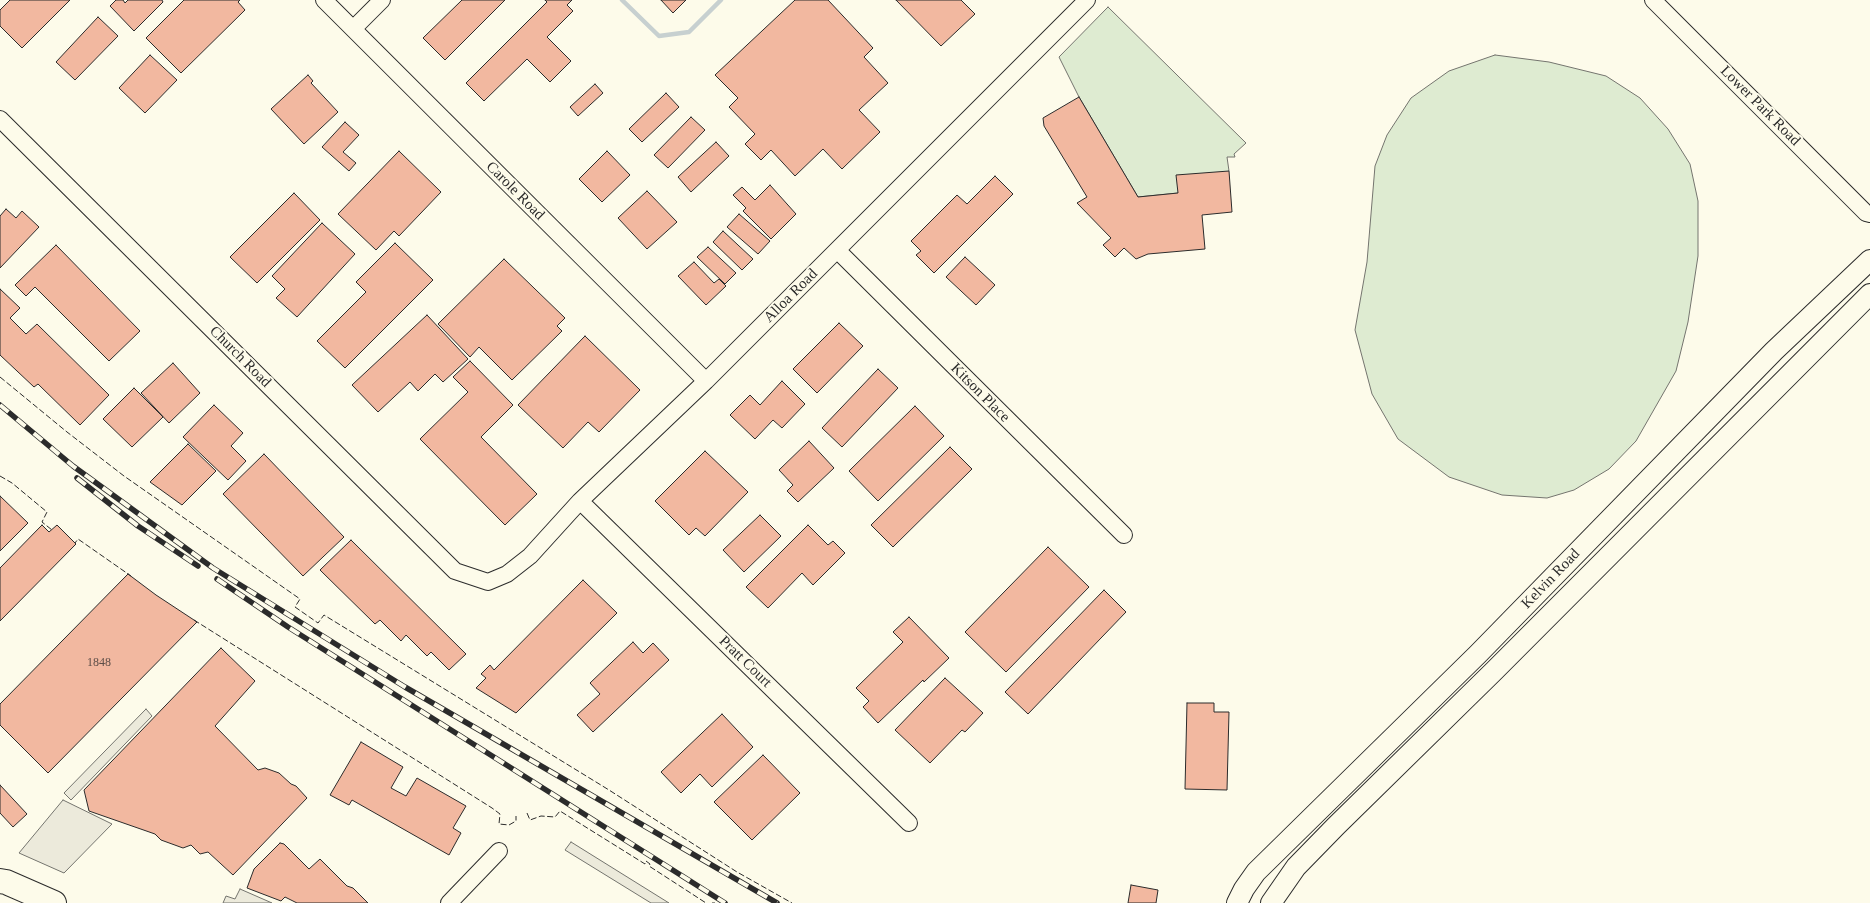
<!DOCTYPE html>
<style>
body{margin:0}
canvas{display:block;background:#fdfbea}
</style>
<canvas width="1870" height="903"></canvas>
<script>
const ctx = document.querySelector('canvas').getContext('2d');
ctx.lineJoin = 'round';
function paint(path, color) {
  ctx.fillStyle = color;
  ctx.fill(path, 'evenodd');
}
function shape(rows) {
  const path = new Path2D();
  for (const r of rows) {
    path.moveTo(r[0], r[1]);
    for (let i = 2; i < r.length; i += 2) path.lineTo(r[i], r[i + 1]);
  }
  return path;
}
function trace(path, color, width, dash) {
  ctx.strokeStyle = color;
  ctx.lineWidth = width;
  ctx.lineCap = dash ? 'butt' : 'round';
  ctx.setLineDash(dash || []);
  ctx.stroke(path);
}
function label(font, color, halo, rows, align = 'center') {
  ctx.font = font + ' "Times New Roman",serif';
  ctx.lineWidth = 4;
  ctx.setLineDash([]);
  ctx.textBaseline = 'middle';
  ctx.strokeStyle = halo;
  ctx.fillStyle = color;
  for (const [text, x, y, turn = 0] of rows) {
    ctx.save();
    ctx.translate(x, y);
    ctx.rotate((+turn || 0) * Math.PI / 180);
    ctx.textAlign = isNaN(turn) ? turn : align;
    if (halo) ctx.strokeText(text, 0, 0);
    ctx.fillText(text, 0, 0);
    ctx.restore();
  }
}
const green = shape([
 [1108,7,1246,143,1234,154,1235,157,1227,157,1229,171,1178,193,1138,197,1079,97,1059,57,1108,7],
 [1495,55,1549,62,1606,76,1640,98,1668,129,1690,164,1698,201,1698,256,1688,322,1676,371,1636,441,1609,469,1574,490,1547,498,1502,495,1449,477,1398,439,1372,394,1355,330,1367,262,1375,166,1387,135,1411,98,1449,71,1495,55]
]);
paint(green, '#deebd1');
trace(green, '#74746e', 1);
const parking = shape([
 [146,709,152,716,71,800,64,793,146,709],
 [63,800,112,824,64,873,19,853,63,800],
 [571,842,669,903,651,903,565,850,571,842],
 [240,889,272,903,223,903,226,896,235,899,240,889]
]);
paint(parking, '#eceadb');
trace(parking, '#74746e', 1);
trace(shape([
 [622,0,659,36,689,32,721,0]
]), '#c7d0d0', 4.5);
const building = shape([
 [10,0,70,0,22,48,0,26,0,10,10,0],
 [116,0,123,0,125,3,128,0,162,0,163,2,134,31,110,6,116,0],
 [184,0,240,0,238,2,245,10,181,73,146,38,184,0],
 [462,0,505,0,445,60,423,38,462,0],
 [545,0,572,0,567,5,573,11,547,37,571,61,550,82,527,59,484,101,466,83,547,2,545,0],
 [661,0,686,0,673,13,661,0],
 [795,0,828,0,873,48,864,57,888,83,859,110,880,132,842,169,823,149,795,176,771,150,761,160,745,144,755,134,729,107,738,98,715,75,795,0],
 [896,0,961,0,975,14,941,46,896,0],
 [98,17,118,36,75,80,56,62,98,17],
 [150,55,177,80,145,113,119,88,150,55],
 [308,75,313,81,311,83,338,112,304,144,271,109,308,75],
 [595,84,603,93,578,116,570,107,595,84],
 [666,93,679,107,642,142,629,129,666,93],
 [1079,97,1138,197,1178,193,1176,175,1229,171,1232,212,1202,215,1205,249,1148,254,1136,259,1124,248,1115,257,1103,245,1111,238,1077,203,1087,197,1044,126,1043,118,1079,97],
 [691,117,705,130,668,168,654,155,691,117],
 [345,122,359,135,343,152,356,163,349,171,322,147,345,122],
 [716,142,729,156,691,192,678,177,716,142],
 [399,151,441,192,399,236,394,231,376,250,338,214,399,151],
 [607,151,630,175,602,202,579,179,607,151],
 [995,176,1013,194,934,273,916,255,921,251,911,241,957,195,967,204,995,176],
 [770,185,796,214,771,239,743,211,746,208,733,195,742,187,755,200,770,185],
 [647,191,677,222,647,249,618,218,647,191],
 [294,193,320,220,257,283,230,257,294,193],
 [6,209,16,218,22,211,39,227,0,268,0,216,6,209],
 [739,214,770,241,758,254,727,227,739,214],
 [322,223,355,254,297,317,276,298,285,289,272,276,322,223],
 [723,231,753,259,742,270,713,242,723,231],
 [395,243,433,280,345,368,317,341,366,292,356,282,395,243],
 [56,245,140,331,109,361,35,287,26,296,15,285,56,245],
 [708,247,736,273,725,284,697,257,708,247],
 [965,257,995,285,976,305,946,277,965,257],
 [504,259,565,318,557,326,562,331,512,380,479,347,470,357,438,324,504,259],
 [694,262,714,283,719,279,726,286,706,305,678,276,694,262],
 [0,289,20,308,10,318,26,334,37,324,109,395,80,425,38,384,34,387,0,355,0,289],
 [427,315,468,359,443,382,435,374,418,391,410,382,378,412,352,385,427,315],
 [839,323,863,346,817,393,793,369,839,323],
 [585,336,640,390,599,432,588,422,563,448,518,405,585,336],
 [470,361,513,405,481,437,537,494,505,525,420,439,468,392,453,377,470,361],
 [173,363,200,393,169,423,141,393,173,363],
 [878,369,898,388,842,447,822,428,878,369],
 [782,381,805,404,782,428,773,420,755,439,730,415,750,395,760,405,782,381],
 [134,388,163,417,132,447,103,419,134,388],
 [214,405,243,433,231,446,246,461,228,480,183,437,214,405],
 [915,406,944,436,878,501,849,471,915,406],
 [809,441,834,468,798,502,787,491,793,485,779,470,809,441],
 [188,444,216,471,182,505,150,482,188,444],
 [950,447,972,469,893,547,871,525,950,447],
 [705,451,748,492,705,536,696,528,689,535,655,501,705,451],
 [264,454,344,537,303,576,223,494,264,454],
 [0,496,28,523,0,551,0,496],
 [760,515,781,536,744,572,723,550,760,515],
 [42,525,49,532,57,525,76,544,0,621,0,568,42,525],
 [808,525,828,545,833,541,845,553,813,585,802,573,768,608,746,587,808,525],
 [351,540,466,654,449,670,431,652,427,656,406,635,401,641,380,620,375,624,320,570,351,540],
 [1048,547,1089,587,1006,672,965,632,1048,547],
 [128,574,156,595,197,622,48,773,0,725,0,704,128,574],
 [583,580,617,613,516,713,476,688,486,678,481,674,490,665,494,670,583,580],
 [1104,590,1126,612,1028,714,1005,692,1104,590],
 [909,617,949,658,924,682,923,680,878,723,863,707,869,701,856,688,903,642,893,632,909,617],
 [633,642,643,653,653,643,669,660,593,732,577,715,600,694,590,683,633,642],
 [221,648,255,681,215,726,258,770,265,768,279,773,291,784,296,786,307,798,233,875,208,852,200,854,191,845,183,848,161,840,155,834,89,811,84,790,221,648],
 [945,678,983,713,965,732,962,730,930,763,895,730,945,678],
 [1187,703,1214,703,1214,712,1229,712,1227,790,1185,789,1187,703],
 [722,714,753,747,712,787,700,774,681,793,661,772,722,714],
 [361,742,403,767,391,788,406,796,417,778,466,806,453,828,461,833,449,855,352,800,349,805,330,795,361,742],
 [763,755,800,793,752,840,714,802,763,755],
 [0,785,27,814,13,827,0,813,0,785],
 [280,843,284,844,309,869,320,859,347,886,353,888,368,903,297,903,285,897,281,901,247,888,254,869,280,843],
 [1131,885,1158,890,1156,903,1128,903,1131,885]
]);
paint(building, '#f2b8a0');
trace(building, '#2b2b2b', 1);
const minor = shape([
 [324,0,706,381],
 [1653,0,1866,213,1870,214],
 [353,29,382,0],
 [0,119,455,571,488,582,507,574,530,556,580,501,706,381,1087,0],
 [837,250,1124,535],
 [580,501,909,823],
 [449,903,499,851]
]);
const major = shape([
 [1237,903,1244,889,1256,872,1478,654,1774,351,1870,260],
 [1271,903,1296,867,1336,826,1494,671,1870,294]
]);
const highway = shape([
 [0,881,6,882,54,903]
]);
trace(minor, '#2b2b2b', 18);
trace(major, '#2b2b2b', 22);
trace(highway, '#2b2b2b', 26);
trace(minor, '#fdfbea', 16);
trace(major, '#fdfbea', 20);
trace(highway, '#fdfbea', 24);
const rail = shape([
 [0,405,73,466,213,568,405,687,777,903],
 [77,478,138,526,198,566],
 [217,579,288,627,725,903]
]);
trace(rail, '#2b2b2b', 5.5);
trace(rail, '#fdfbea', 4, [11]);
trace(shape([
 [0,377,67,432,124,476,300,599,295,607,318,623,324,615,609,790,737,872,792,903],
 [0,476,12,483,47,512,42,522,52,530],
 [73,541,75,543,78,539,131,576],
 [194,620,492,808,500,814,499,824,509,825,516,821,516,816],
 [527,813,530,820,541,816,555,817,560,811,645,864,646,861,650,864,649,866,706,903],
 [712,903,715,903]
]), '#2b2b2b', 1, [6, 2.5]);
label('12px', '#5d4e48', null, [
 ["1848",99,663]
]);
label('15px', '#2b2b2b', '#fdfbea', [
 ["Lower Park Road",1760,106,45],
 ["Carole Road",515,191,45],
 ["Alloa Road",791,296,-45],
 ["Church Road",240,357,45],
 ["Kitson Place",980,393,45],
 ["Kelvin Road",1551,579,-46],
 ["Pratt Court",745,662,44]
]);
</script>
